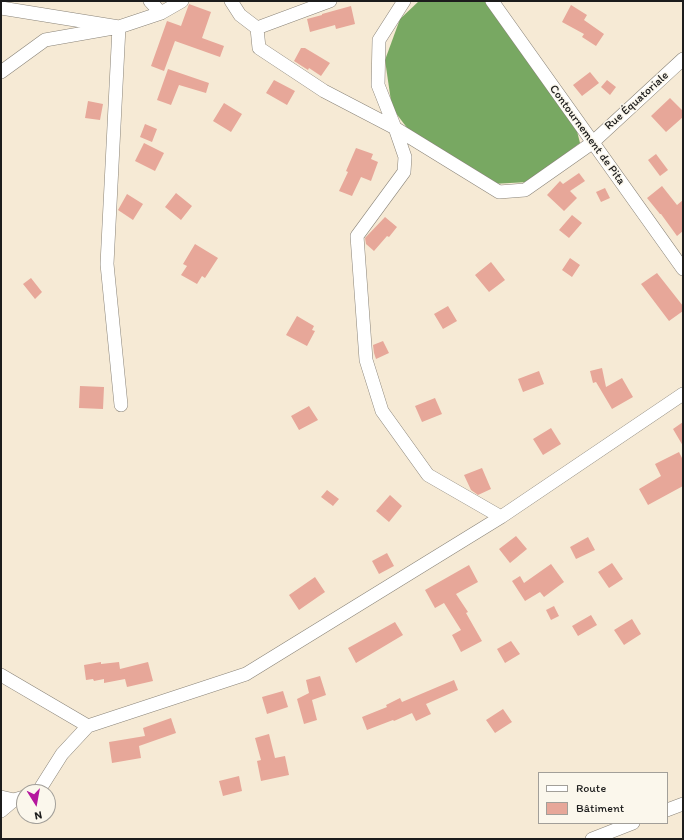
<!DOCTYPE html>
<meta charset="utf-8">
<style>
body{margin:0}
#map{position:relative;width:684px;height:840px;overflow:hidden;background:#f6ead5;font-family:Itim,sans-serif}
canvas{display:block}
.frame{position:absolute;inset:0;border:2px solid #1c1c1c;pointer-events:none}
.legend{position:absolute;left:538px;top:772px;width:130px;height:52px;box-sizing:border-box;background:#fbf7ec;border:1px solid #a29f99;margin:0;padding:5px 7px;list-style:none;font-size:12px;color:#1c1c1c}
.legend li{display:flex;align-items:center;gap:8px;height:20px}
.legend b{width:20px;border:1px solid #a29f99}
.north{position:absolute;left:16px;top:784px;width:40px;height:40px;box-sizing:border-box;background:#fbf7ec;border:1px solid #a29f99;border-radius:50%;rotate:169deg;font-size:11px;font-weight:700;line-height:16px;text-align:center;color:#1c1c1c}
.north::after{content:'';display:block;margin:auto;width:14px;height:18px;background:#b5179e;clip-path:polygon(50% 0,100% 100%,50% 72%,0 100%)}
</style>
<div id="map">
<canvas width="684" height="840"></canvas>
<div class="frame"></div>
<ul class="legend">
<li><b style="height:5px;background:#fff"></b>Route</li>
<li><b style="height:11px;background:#e7a799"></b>Bâtiment</li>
</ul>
<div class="north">N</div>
</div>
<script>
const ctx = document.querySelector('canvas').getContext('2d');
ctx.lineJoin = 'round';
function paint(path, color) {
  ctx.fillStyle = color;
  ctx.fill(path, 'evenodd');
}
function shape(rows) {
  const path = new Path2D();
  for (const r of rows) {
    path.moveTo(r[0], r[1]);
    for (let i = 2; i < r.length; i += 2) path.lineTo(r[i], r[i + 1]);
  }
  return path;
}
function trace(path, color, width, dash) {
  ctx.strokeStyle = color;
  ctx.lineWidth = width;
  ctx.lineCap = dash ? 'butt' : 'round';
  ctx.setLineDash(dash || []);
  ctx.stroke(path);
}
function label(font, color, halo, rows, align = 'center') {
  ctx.font = font + ' Itim,sans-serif';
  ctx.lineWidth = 3;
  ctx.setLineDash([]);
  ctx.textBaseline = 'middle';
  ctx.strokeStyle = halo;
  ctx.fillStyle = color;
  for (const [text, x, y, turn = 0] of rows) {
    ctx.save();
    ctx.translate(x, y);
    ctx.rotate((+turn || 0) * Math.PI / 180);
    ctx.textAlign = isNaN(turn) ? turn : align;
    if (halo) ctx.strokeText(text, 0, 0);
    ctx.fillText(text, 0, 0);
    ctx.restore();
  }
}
paint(shape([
 [419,1,486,1,576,127,580,143,528,182,492,184,411,133,392,108,385,60,400,19]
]), '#78a862');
paint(shape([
 [189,4,211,12,202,38,224,46,220,57,175,41,164,71,151,66,167,21,181,26],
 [571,5,587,15,584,20,604,34,596,46,582,37,584,34,562,22],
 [351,6,355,24,336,29,335,25,310,32,307,19,322,15,322,14],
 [301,48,305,48,330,63,321,76,309,68,308,70,294,61],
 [168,69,209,83,206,93,179,85,171,105,157,100],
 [590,72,599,83,582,96,573,85],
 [274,80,295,91,287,105,266,93],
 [607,80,616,87,610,95,601,87],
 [670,98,683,111,683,117,666,132,651,116],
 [88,101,103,104,100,120,85,118],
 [224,103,242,114,231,132,213,121],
 [145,124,157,129,152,142,140,137],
 [144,143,164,153,155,171,135,161],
 [356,148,373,154,371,159,378,162,371,181,361,177,352,196,339,191,348,172,346,171],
 [656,154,668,170,660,176,648,160],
 [579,173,585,181,570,191,577,198,564,211,547,195,560,181,563,184],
 [662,186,677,205,683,200,683,231,677,236,661,214,660,214,647,198],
 [605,188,610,198,601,202,596,192],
 [176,193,192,206,181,220,165,207],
 [127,194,143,204,133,220,118,210],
 [572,215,582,223,569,238,559,230],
 [385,217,397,227,389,237,387,236,374,251,366,244,365,238],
 [195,244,218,258,205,278,202,276,197,284,181,275,187,266,183,264],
 [570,258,580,265,572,277,562,270],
 [491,262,505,280,489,292,475,275],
 [657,273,683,306,683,311,669,321,641,284],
 [31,278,42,292,35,299,23,284],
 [448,306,457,321,443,329,434,314],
 [297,316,314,326,312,330,315,331,307,346,286,335],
 [383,341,389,353,376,359,374,353,373,345],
 [602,368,606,387,622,378,633,397,612,409,596,382,593,383,590,371],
 [539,371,544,384,523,392,518,379],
 [80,386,104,387,103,409,79,408],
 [435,398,442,414,422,422,415,406],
 [309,406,318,420,299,430,291,416],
 [683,422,683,446,673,429],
 [551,428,561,444,543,455,533,439],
 [679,452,683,460,683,486,648,505,639,489,661,476,655,464],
 [482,468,491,489,478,495,471,490,464,475],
 [327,490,339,499,333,506,321,497],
 [390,495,402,506,389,522,376,511],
 [516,536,527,549,510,563,499,549],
 [588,537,595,550,576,559,570,547],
 [387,553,394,566,379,574,372,561],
 [612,563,623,579,609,588,598,572],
 [551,564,564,582,544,597,540,592,525,601,512,581,520,576,524,583],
 [469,565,478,582,456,594,468,612,466,613,482,641,461,652,452,635,461,630,444,603,435,608,425,590],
 [315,577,325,592,299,610,289,595],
 [554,606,559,616,551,620,546,610],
 [591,615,597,625,578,636,572,626],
 [632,619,641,634,624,645,614,630],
 [395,622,403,635,356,663,348,648],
 [511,641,520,654,505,663,497,649],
 [101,662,101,664,119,662,120,669,148,662,153,681,127,687,125,679,104,683,104,679,94,681,93,679,86,680,84,665],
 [320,676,326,695,312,700,317,720,304,724,297,699,309,693,306,680],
 [454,680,458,690,426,704,431,714,416,721,412,713,394,721,393,720,367,730,362,717,387,707,386,705,400,698,402,702],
 [283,691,288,707,267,714,262,697],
 [503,709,512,722,495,733,486,720],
 [171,718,176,733,139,746,141,758,112,763,109,742,145,736,143,728],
 [269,734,275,758,285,756,289,775,261,781,257,761,261,760,255,738],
 [239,776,242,791,223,796,219,781]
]), '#e7a799');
const minor = shape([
 [150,1,161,13],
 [231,1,240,15,257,28,330,1],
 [404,1,379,40,378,85,395,128,405,157,404,172,357,236,366,360,382,411,428,475,501,517],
 [492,1,683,269],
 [1,8,119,27,161,13,182,1],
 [257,28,259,48,324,91,395,128,499,192,525,190,592,143,683,59],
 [1,72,45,40,119,27,107,264,121,405],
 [1,675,88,726],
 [38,792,62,754,88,726,246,674,501,517,683,394],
 [1,797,14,800,24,797],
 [667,810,683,804],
 [1,811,14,800],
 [592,839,633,823]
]);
trace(minor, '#898378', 14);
trace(minor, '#fff', 13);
label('12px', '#1c1c1c', '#fbf7ec', [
 ["Rue Équatoriale",637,101,-42],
 ["Contournement de Pita",587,135,54]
]);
</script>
